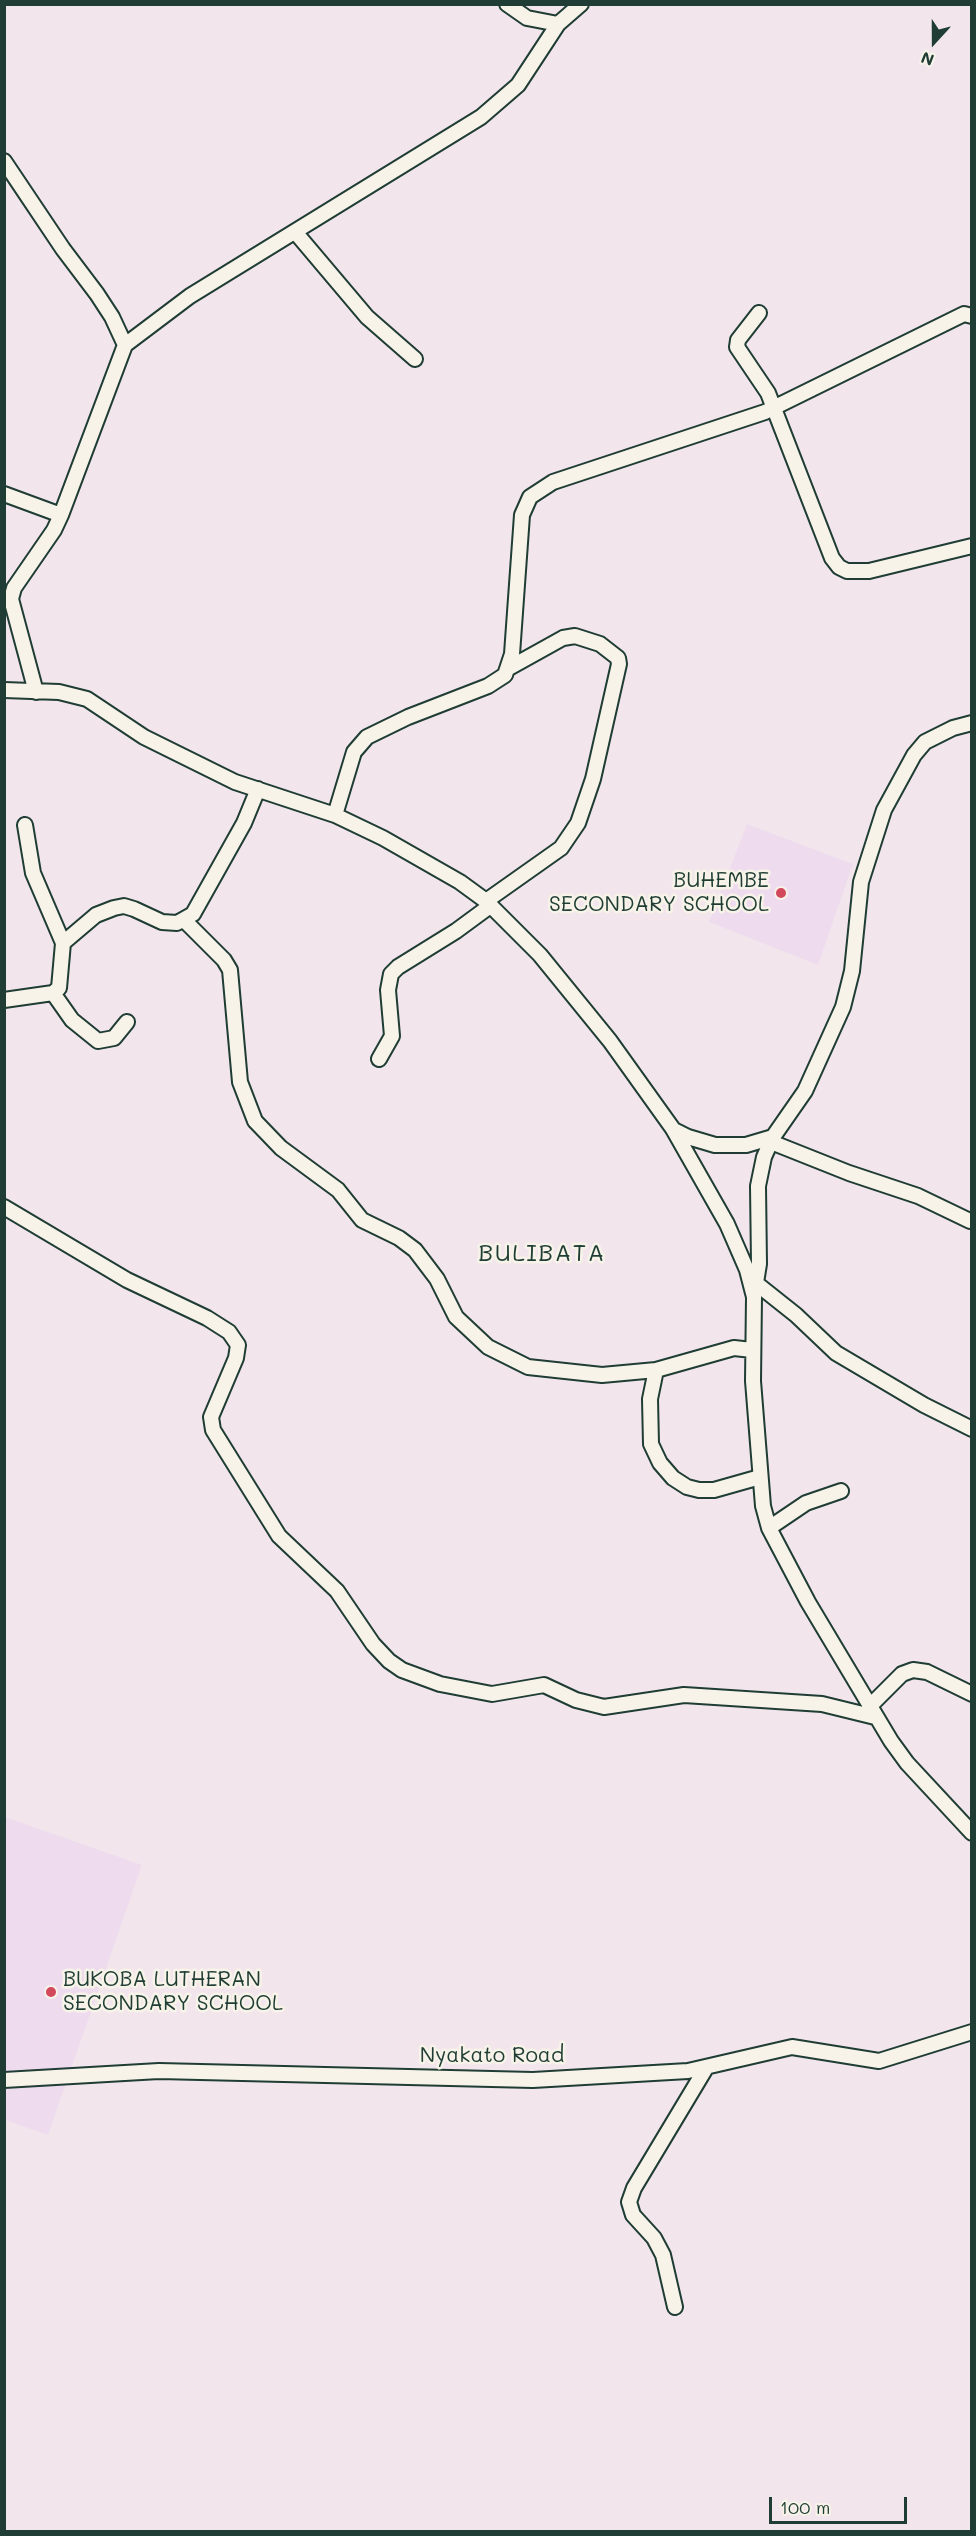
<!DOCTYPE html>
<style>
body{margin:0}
#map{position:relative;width:976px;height:2536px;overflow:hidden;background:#f2e6ec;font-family:Mali,sans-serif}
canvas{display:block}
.frame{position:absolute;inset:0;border:6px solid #1f3d34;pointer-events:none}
.north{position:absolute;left:904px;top:12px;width:60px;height:60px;-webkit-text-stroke:4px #f7f3e8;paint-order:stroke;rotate:201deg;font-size:16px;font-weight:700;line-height:24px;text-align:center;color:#1f3d34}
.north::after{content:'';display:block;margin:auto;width:21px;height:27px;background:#1f3d34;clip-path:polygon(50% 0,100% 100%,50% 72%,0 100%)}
.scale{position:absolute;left:769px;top:2497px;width:138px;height:27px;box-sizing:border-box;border:3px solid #1f3d34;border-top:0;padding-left:8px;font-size:18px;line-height:21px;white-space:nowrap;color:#1f3d34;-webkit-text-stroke:4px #f7f3e8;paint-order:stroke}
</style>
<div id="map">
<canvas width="976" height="2536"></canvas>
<div class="frame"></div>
<div class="north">N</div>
<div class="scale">100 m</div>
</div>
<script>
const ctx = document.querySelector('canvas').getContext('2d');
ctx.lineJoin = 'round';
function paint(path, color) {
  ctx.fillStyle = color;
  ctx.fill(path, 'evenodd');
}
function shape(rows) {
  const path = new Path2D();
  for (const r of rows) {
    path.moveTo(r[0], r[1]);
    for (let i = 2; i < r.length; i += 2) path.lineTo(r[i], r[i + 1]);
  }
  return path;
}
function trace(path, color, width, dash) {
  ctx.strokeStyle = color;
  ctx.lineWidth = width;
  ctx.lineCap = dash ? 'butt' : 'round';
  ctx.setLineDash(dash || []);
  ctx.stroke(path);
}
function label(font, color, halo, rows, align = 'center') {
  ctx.font = font + ' Mali,sans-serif';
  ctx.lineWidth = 5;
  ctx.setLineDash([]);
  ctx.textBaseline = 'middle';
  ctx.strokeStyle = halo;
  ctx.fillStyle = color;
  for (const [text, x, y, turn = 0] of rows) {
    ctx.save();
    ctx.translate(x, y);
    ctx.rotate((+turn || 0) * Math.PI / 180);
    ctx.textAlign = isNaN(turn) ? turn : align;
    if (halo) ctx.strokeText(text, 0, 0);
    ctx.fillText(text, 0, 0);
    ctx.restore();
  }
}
paint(shape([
 [747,824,853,864,818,965,709,922],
 [5,1817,142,1865,48,2135,5,2120]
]), '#eedcee');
const minor = shape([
 [507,4,527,18,558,24],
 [4,161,63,249,97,294,112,317,125,345],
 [296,233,367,317,415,359],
 [759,313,738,340,737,347,768,393,832,558,839,567,847,571,869,571,972,546],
 [4,494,61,515],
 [4,690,59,692,87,699,144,737,235,782,335,815,383,838,460,882,486,901,540,955,610,1041,673,1129,727,1224,747,1270,754,1297,753,1381,763,1506,769,1528,808,1602,891,1741,907,1763,972,1833],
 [36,692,11,599,14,588,54,530,61,515,125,345,190,296,481,117,518,85,558,24,581,4],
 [335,815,354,752,367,737,408,717,488,686,505,675,512,654,522,515,530,497,553,482,765,412,964,314,972,316],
 [486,901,561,848,578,823,593,779,619,664,618,658,600,644,575,636,563,638,509,668],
 [184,920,224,960,230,970,240,1082,255,1121,281,1148,338,1190,362,1220,399,1238,415,1250,437,1279,456,1317,488,1347,528,1367,602,1375,656,1370,734,1348,752,1350],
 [63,943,96,915,114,908,124,906,134,909,162,922,177,923,193,914,244,823,258,789],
 [53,993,72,1020,98,1041,114,1038,127,1022],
 [4,1000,53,993,59,988,63,943,33,873,25,825],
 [379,1059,392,1036,388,990,391,974,398,967,456,931,490,906],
 [674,1130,688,1137,715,1145,746,1145,773,1137],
 [771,1142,849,1173,918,1196,970,1221],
 [4,1207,127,1280,207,1318,229,1332,238,1345,236,1358,211,1417,213,1430,279,1536,337,1591,373,1644,389,1661,402,1670,440,1684,492,1694,544,1685,576,1700,604,1707,684,1695,822,1704,875,1717],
 [757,1284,796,1315,836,1353,924,1405,972,1429],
 [755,1289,759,1264,758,1186,764,1157,773,1137,805,1091,843,1007,852,971,861,882,884,810,914,755,925,742,953,728,972,723],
 [656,1370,650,1399,651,1444,660,1463,673,1478,687,1487,699,1490,714,1490,760,1477],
 [769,1528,806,1503,841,1491],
 [870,1706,902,1674,913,1670,927,1672,972,1694],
 [4,2080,159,2071,533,2080,688,2071,792,2047,879,2061,972,2032],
 [675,2307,663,2255,654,2238,633,2215,629,2202,634,2188,706,2068]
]);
trace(minor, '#1f3d34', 18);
trace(minor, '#f7f3e8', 14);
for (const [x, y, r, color] of [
 [781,893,6,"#d1495b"],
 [51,1992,6,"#d1495b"]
]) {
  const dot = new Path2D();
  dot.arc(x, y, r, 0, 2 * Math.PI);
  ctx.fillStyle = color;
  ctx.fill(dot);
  trace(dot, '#f7f3e8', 2);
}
label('21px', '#1f3d34', '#f7f3e8', [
 ["BUHEMBE",769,881],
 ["SECONDARY SCHOOL",769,905],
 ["BUKOBA LUTHERAN",63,1980,"left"],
 ["SECONDARY SCHOOL",63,2004,"left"]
], 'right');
label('21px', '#1f3d34', '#f7f3e8', [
 ["Nyakato Road",492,2056]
]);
ctx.letterSpacing = '1.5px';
label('24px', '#1f3d34', '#f7f3e8', [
 ["BULIBATA",542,1254]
]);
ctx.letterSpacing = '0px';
</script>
